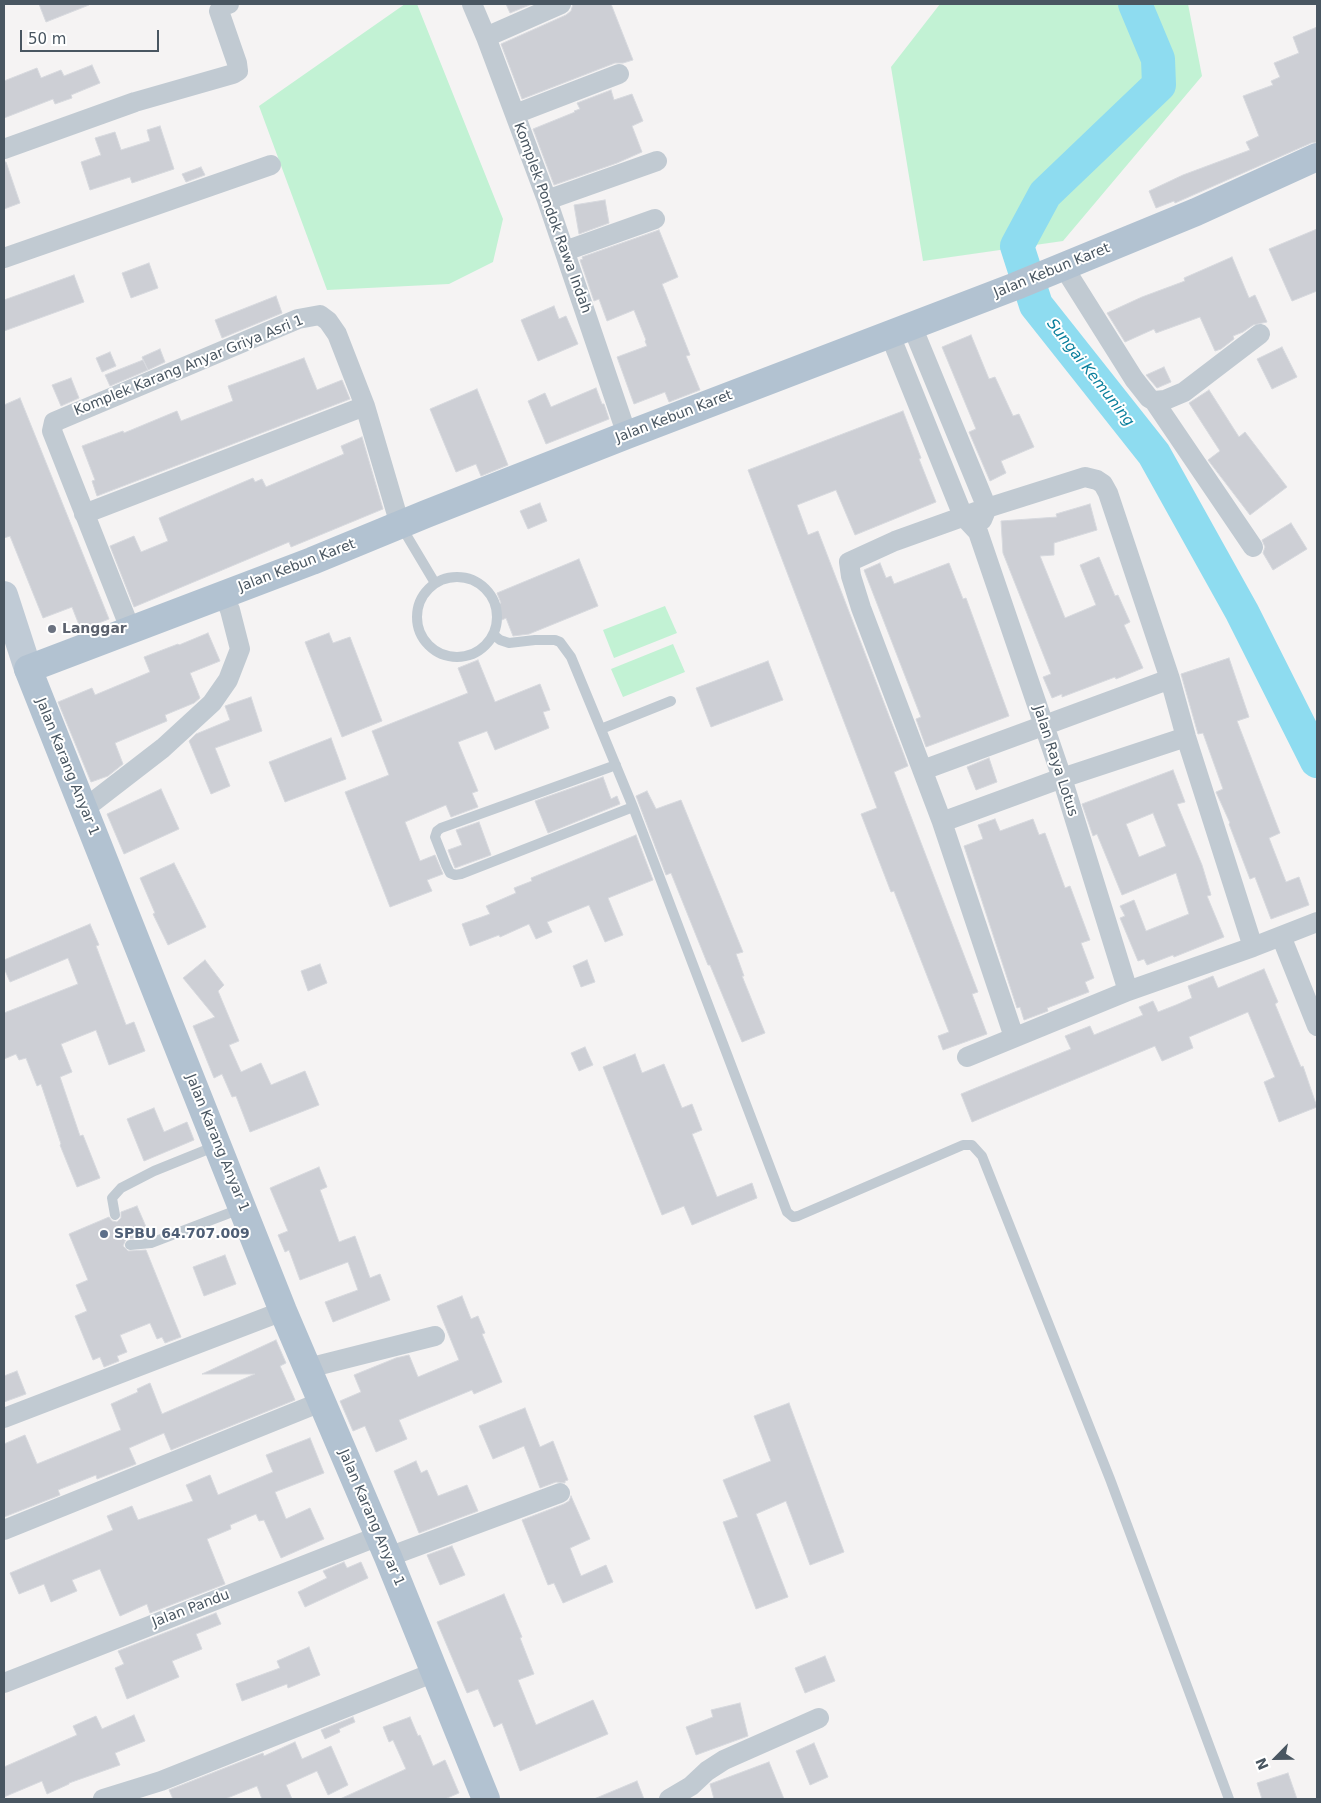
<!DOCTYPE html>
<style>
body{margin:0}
#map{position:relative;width:1321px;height:1803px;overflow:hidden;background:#f5f3f3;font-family:"DejaVu Sans",sans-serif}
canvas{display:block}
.frame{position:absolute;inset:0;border:5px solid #495661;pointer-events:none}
.north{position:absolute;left:1251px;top:1733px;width:50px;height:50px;-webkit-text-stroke:4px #fff;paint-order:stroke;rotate:247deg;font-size:14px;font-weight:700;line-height:20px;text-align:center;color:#495661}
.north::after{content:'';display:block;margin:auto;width:18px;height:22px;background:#495661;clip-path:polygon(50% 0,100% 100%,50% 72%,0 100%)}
.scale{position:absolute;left:20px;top:30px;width:139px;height:22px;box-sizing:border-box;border:2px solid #495661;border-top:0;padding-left:6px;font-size:15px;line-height:18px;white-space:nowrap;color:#495661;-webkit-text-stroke:4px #fff;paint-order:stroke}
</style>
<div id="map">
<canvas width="1321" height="1803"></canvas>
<div class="frame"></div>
<div class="north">N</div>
<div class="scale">50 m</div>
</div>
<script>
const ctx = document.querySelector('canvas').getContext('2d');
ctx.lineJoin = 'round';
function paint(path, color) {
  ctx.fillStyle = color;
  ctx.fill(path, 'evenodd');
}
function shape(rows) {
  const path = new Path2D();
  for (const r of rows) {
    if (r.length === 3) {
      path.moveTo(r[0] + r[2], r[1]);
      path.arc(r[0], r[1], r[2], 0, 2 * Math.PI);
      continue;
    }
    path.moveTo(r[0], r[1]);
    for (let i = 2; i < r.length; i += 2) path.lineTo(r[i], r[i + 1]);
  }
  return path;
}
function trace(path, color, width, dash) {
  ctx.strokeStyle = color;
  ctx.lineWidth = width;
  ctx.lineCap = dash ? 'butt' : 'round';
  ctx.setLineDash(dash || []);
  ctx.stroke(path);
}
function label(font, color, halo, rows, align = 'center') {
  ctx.font = font + ' "DejaVu Sans",sans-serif';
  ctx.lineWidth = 4;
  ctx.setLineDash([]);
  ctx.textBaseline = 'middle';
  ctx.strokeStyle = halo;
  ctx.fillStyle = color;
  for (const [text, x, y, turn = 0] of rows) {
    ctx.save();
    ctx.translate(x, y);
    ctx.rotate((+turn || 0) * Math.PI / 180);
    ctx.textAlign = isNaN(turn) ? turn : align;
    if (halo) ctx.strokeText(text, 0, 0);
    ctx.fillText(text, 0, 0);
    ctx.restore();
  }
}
paint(shape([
 [405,4,417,4,503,219,493,262,449,284,327,290,259,106],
 [940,4,1188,4,1202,76,1063,241,923,261,891,67],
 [665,606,677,633,614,658,603,630],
 [673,644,685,672,623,697,611,669]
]), '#c2f2d4');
trace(shape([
 [1135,4,1158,59,1159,85,1045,194,1017,246,1036,305,1154,454,1242,612,1317,761]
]), '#8edcf0', 34);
const building = shape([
 [39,4,89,4,89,5,46,22,39,4],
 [506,4,532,4,510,13,506,4],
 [573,4,611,4,633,60,623,63,615,63,522,99,501,44,566,15,571,11,573,4],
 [1317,27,1317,142,1311,143,1175,203,1174,201,1156,208,1149,191,1183,175,1250,150,1246,142,1259,136,1243,96,1273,85,1271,81,1280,77,1274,63,1299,53,1293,37,1317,27],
 [92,65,100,83,71,95,72,98,55,104,53,99,4,118,4,81,37,68,41,78,61,70,64,76,92,65],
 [611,90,614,100,632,94,643,121,632,126,642,152,617,163,554,185,533,129,575,112,574,111,580,109,577,103,611,90],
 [160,126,174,169,132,183,130,177,90,190,81,162,101,155,95,138,115,132,121,150,150,141,147,130,160,126],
 [4,162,6,162,20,203,4,209,4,162],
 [201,167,205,175,186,182,182,174,201,167],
 [605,200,609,223,579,234,574,205,605,200],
 [1317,229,1317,291,1292,301,1269,249,1317,229],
 [659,230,678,277,662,284,690,355,686,356,700,390,669,402,665,392,634,404,617,357,647,346,645,341,646,340,634,310,607,321,599,299,594,301,580,260,583,259,582,257,659,230],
 [1232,257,1249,298,1255,295,1267,322,1253,325,1243,332,1233,336,1234,339,1221,349,1215,351,1200,317,1156,333,1154,329,1125,342,1107,313,1142,297,1185,281,1184,278,1232,257],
 [149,263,158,288,131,298,122,273,149,263],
 [74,275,84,302,4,331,4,300,74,275],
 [276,296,282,313,222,338,215,320,276,296],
 [554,306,559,319,566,316,578,344,538,361,521,320,554,306],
 [971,335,989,379,995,377,1013,416,1019,414,1034,447,1001,461,1006,473,990,481,969,432,976,429,942,347,971,335],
 [1282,347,1297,377,1272,389,1257,359,1282,347],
 [160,349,165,362,148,370,142,357,160,349],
 [110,352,116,366,102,372,96,358,110,352],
 [304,358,317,390,342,380,350,399,97,496,92,481,95,480,82,446,123,431,124,433,177,411,181,421,233,401,228,386,304,358],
 [143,360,148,370,110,386,105,375,143,360],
 [1164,367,1171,382,1157,388,1146,375,1164,367],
 [71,378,79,398,61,406,52,385,71,378],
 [596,388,602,404,604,404,609,419,546,444,528,401,545,393,551,407,596,388],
 [477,389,508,465,481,476,476,464,456,472,430,409,477,389],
 [1209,390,1239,437,1245,432,1287,487,1250,515,1208,460,1220,451,1189,403,1209,390],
 [20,398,109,619,81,630,72,607,43,618,10,536,4,538,4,405,20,398],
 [903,411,921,458,919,459,936,502,855,535,836,490,797,505,808,535,818,531,904,755,908,766,894,772,978,992,972,994,987,1034,943,1050,938,1036,949,1032,894,891,891,892,861,814,877,808,748,470,903,411],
 [362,437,383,509,291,547,289,542,134,607,110,546,134,536,141,552,168,541,159,518,253,478,255,482,262,479,266,487,344,454,341,446,362,437],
 [540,503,547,521,528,529,520,511,540,503],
 [1090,504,1097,530,1054,543,1054,555,1040,556,1065,618,1096,605,1080,565,1099,557,1115,596,1118,595,1130,622,1124,625,1143,668,1116,679,1115,677,1062,697,1062,694,1052,698,1043,677,1051,674,1003,553,1001,521,1057,517,1056,514,1090,504],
 [1291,523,1307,549,1273,570,1263,553,1265,547,1262,540,1291,523],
 [579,559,598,606,529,634,513,636,506,618,502,620,496,605,501,603,497,593,579,559],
 [880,563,886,578,891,576,894,584,949,563,963,599,966,598,1009,716,926,747,916,719,921,717,864,570,880,563],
 [208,633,220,661,190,673,200,698,194,703,165,715,167,721,115,743,123,764,108,776,91,782,58,702,92,688,95,695,150,672,144,657,178,644,179,645,208,633],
 [329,633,333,643,350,637,382,721,342,737,305,642,329,633],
 [1229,658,1249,717,1237,721,1280,833,1269,838,1286,882,1299,877,1309,905,1271,919,1255,877,1250,879,1229,824,1230,823,1216,792,1223,789,1203,733,1198,734,1181,674,1229,658],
 [478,660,495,702,540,684,550,710,543,712,549,728,495,750,487,731,458,742,478,791,472,793,478,807,451,817,446,805,405,822,420,861,435,855,443,874,427,880,432,891,390,907,345,792,389,775,372,731,468,693,458,668,478,660],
 [768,661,783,700,711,727,696,688,768,661],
 [251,697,262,731,215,748,230,786,211,794,189,741,196,734,230,720,225,706,251,697],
 [331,738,346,779,285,802,269,762,331,738],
 [989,758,997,782,976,790,967,767,989,758],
 [1173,770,1185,802,1177,804,1202,865,1211,895,1207,896,1224,937,1174,957,1173,955,1147,965,1144,959,1138,961,1120,918,1125,916,1120,906,1134,900,1146,931,1189,914,1176,873,1122,895,1097,834,1093,836,1082,804,1173,770],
 [1153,813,1166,846,1139,857,1126,824,1153,813],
 [603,777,611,799,617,796,620,804,548,833,535,801,603,777],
 [161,789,179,829,124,854,107,814,161,789],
 [647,791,656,809,681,800,743,952,736,954,744,976,742,976,765,1033,742,1042,710,965,708,965,671,873,666,875,636,796,647,791],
 [995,819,1000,831,1033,819,1039,835,1045,833,1065,888,1070,886,1090,940,1081,943,1094,978,1085,982,1089,992,1047,1008,1048,1011,1024,1020,1020,1007,1017,1008,964,846,983,839,978,825,995,819],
 [479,822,491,855,455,868,448,850,462,845,456,830,479,822],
 [636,835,653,880,608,898,623,935,605,942,589,905,547,922,552,932,536,939,529,924,500,937,499,935,470,946,462,924,490,914,486,906,516,893,514,888,532,881,531,878,636,835],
 [174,863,206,927,168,945,153,914,155,913,140,878,174,863],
 [90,924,99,945,96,946,126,1025,134,1022,145,1051,109,1065,96,1030,61,1044,72,1072,60,1077,80,1136,83,1135,100,1178,77,1187,60,1145,61,1144,41,1084,37,1086,26,1058,19,1060,16,1054,4,1059,4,1013,78,984,68,958,10,982,4,968,4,960,90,924],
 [205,960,224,985,218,991,239,1041,229,1045,241,1072,261,1063,271,1085,305,1071,319,1105,250,1132,236,1096,232,1097,222,1074,214,1078,193,1026,215,1017,183,978,205,960],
 [587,960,595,982,581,987,573,966,587,960],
 [320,964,327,983,308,991,301,971,320,964],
 [1264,969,1278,1002,1275,1004,1301,1067,1303,1066,1317,1107,1279,1122,1264,1082,1275,1077,1248,1012,1189,1037,1193,1048,1162,1061,1155,1046,972,1122,961,1094,1071,1049,1065,1036,1090,1026,1094,1035,1143,1015,1139,1007,1153,1001,1158,1012,1176,1005,1192,998,1188,986,1213,976,1218,988,1264,969],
 [585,1047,593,1065,579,1071,571,1053,585,1047],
 [635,1054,642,1073,664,1064,682,1108,692,1104,702,1130,692,1134,717,1197,752,1183,757,1198,692,1225,684,1206,662,1215,603,1067,635,1054],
 [154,1108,164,1132,187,1122,194,1140,144,1161,127,1119,154,1108],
 [319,1167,327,1187,320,1190,339,1242,355,1236,370,1278,380,1274,390,1300,333,1322,325,1302,358,1290,348,1262,300,1280,289,1250,285,1252,278,1235,288,1231,270,1188,319,1167],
 [137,1206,150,1236,126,1239,123,1246,128,1251,146,1250,181,1337,165,1343,162,1337,157,1339,150,1323,120,1335,127,1352,117,1356,119,1361,104,1367,100,1357,93,1360,75,1316,87,1311,76,1285,88,1280,69,1234,109,1217,112,1221,117,1222,121,1218,121,1212,137,1206],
 [225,1255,236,1284,204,1296,193,1267,225,1255],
 [462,1296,471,1319,478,1316,485,1333,482,1334,502,1382,474,1394,472,1390,399,1420,407,1439,376,1452,365,1426,353,1431,340,1401,361,1392,354,1375,396,1358,409,1355,418,1377,459,1360,437,1306,462,1296],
 [276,1340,286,1363,280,1366,295,1400,171,1450,164,1433,129,1448,136,1464,97,1479,96,1475,58,1490,60,1495,4,1517,4,1444,25,1435,37,1464,121,1430,111,1404,138,1392,137,1389,150,1383,162,1414,255,1374,202,1374,276,1340],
 [17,1371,26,1394,4,1402,4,1376,17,1371],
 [789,1403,844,1552,810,1565,786,1501,756,1514,788,1597,756,1609,723,1522,738,1517,723,1480,771,1461,754,1416,789,1403],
 [525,1408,540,1447,553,1441,568,1480,565,1481,565,1483,556,1482,540,1488,524,1446,493,1459,479,1426,525,1408],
 [310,1438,324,1473,275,1492,286,1519,310,1508,324,1539,281,1558,264,1520,259,1521,256,1514,230,1525,231,1529,207,1539,225,1584,150,1613,147,1604,120,1616,100,1569,72,1580,77,1591,51,1602,44,1584,19,1594,10,1573,113,1530,107,1516,132,1506,138,1520,193,1501,186,1485,210,1475,218,1495,273,1472,266,1455,310,1438],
 [416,1461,421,1473,427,1470,438,1496,467,1485,478,1511,419,1533,394,1471,416,1461],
 [571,1496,590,1539,570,1548,581,1576,606,1565,613,1582,563,1603,554,1583,548,1585,522,1520,564,1504,569,1501,571,1496],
 [452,1546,465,1575,440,1585,427,1555,452,1546],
 [344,1562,347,1568,361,1562,368,1578,305,1607,298,1592,327,1578,323,1571,344,1562],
 [504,1594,522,1637,520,1638,534,1674,518,1680,536,1725,593,1700,608,1734,520,1771,502,1723,494,1727,478,1689,467,1693,437,1622,504,1594],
 [216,1613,221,1624,196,1634,202,1649,172,1661,179,1677,127,1699,115,1668,124,1664,118,1651,216,1613],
 [309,1647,320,1675,288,1688,287,1684,242,1701,236,1684,280,1668,277,1661,309,1647],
 [825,1656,835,1681,805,1693,795,1668,825,1656],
 [740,1703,748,1736,696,1755,686,1727,713,1717,711,1710,740,1703],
 [134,1715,145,1741,115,1753,120,1765,69,1783,69,1784,47,1794,42,1781,4,1797,4,1767,77,1735,73,1726,96,1716,102,1729,134,1715],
 [353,1717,355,1722,339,1729,340,1732,325,1739,321,1730,353,1717],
 [410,1717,418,1736,420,1735,433,1766,445,1760,459,1793,445,1799,340,1799,406,1769,393,1740,389,1742,383,1727,410,1717],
 [295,1742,302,1759,331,1746,348,1785,328,1795,317,1771,286,1785,292,1799,262,1799,257,1786,225,1799,173,1799,169,1790,263,1753,264,1756,295,1742],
 [814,1743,828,1777,810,1785,796,1751,814,1743],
 [769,1762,784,1799,714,1799,710,1784,769,1762],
 [1288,1773,1297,1799,1262,1799,1257,1783,1288,1773],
 [637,1781,644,1799,594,1799,637,1781]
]);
paint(building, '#cdcfd5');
trace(building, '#d7d9de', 1);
trace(shape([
 [401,526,435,583],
 [457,617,40],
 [494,635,500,640,509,643,535,640,555,640,560,642,571,657,633,807,787,1212,793,1217,798,1216,963,1145,972,1145,982,1156,1110,1479,1229,1799],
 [601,729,671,701],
 [616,765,441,828,437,831,435,837,446,865,450,873,455,875,461,874,633,807],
 [115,1215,112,1198,121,1188,154,1171,216,1146],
 [130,1245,151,1243,240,1209]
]), '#c1cad2', 10);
trace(shape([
 [472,4,486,37,547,200,627,435],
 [486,37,561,4],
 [515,114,619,74],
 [4,149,135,102,233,74,238,71,237,63,219,11,224,5,229,4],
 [547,200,657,161],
 [565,251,655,219],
 [4,258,271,165],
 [1063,266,1134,379,1149,398,1154,401,1165,400,1184,392,1260,334],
 [912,326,987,508,982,520],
 [890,335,963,516,978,532,1062,778,1128,991],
 [1154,401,1253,547],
 [84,514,365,406],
 [131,631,52,431,54,422,298,319,320,315,328,321,337,334,365,406,400,525],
 [923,770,1170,679],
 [84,809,163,748,212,703,228,680,240,649,230,610,223,595],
 [942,822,1062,778,1186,737],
 [1281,936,1317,1026],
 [1014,1037,942,822,861,608,851,576,849,562,895,541,987,508,1085,477,1097,480,1103,484,1108,493,1170,679,1186,737,1253,947],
 [967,1057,1128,991,1253,947,1317,922],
 [308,1368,435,1336],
 [4,1418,283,1311],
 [4,1530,321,1402],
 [388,1557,560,1493],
 [4,1683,379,1536],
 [103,1799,161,1781,435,1672],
 [669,1799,691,1786,707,1771,724,1760,819,1718]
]), '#c1cad2', 20);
trace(shape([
 [4,595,28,669]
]), '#c0cbd6', 28);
trace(shape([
 [486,1799,388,1557,283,1311,28,669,312,561,426,514,627,435,1016,286,1196,212,1317,157]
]), '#b2c2d1', 28);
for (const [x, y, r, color] of [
 [52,629,5,"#6b7280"],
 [104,1234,5,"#5c6f8a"]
]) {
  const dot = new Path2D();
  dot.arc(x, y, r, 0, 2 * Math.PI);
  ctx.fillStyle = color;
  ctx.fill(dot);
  trace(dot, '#fff', 2);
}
label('14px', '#495661', '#fff', [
 ["Komplek Pondok Rawa Indah",552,218,70],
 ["Jalan Kebun Karet",1052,271,-22],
 ["Komplek Karang Anyar Griya Asri 1",189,366,-22],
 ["Jalan Kebun Karet",674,417,-21],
 ["Jalan Kebun Karet",297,566,-21],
 ["Jalan Raya Lotus",1055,761,72],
 ["Jalan Karang Anyar 1",67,767,68],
 ["Jalan Karang Anyar 1",217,1143,68],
 ["Jalan Karang Anyar 1",371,1518,67],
 ["Jalan Pandu",191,1609,-21]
]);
label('bold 14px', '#5b616d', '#fff', [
 ["Langgar",62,629]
], 'left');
label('bold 14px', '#4e5e75', '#fff', [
 ["SPBU 64.707.009",114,1234]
], 'left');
label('italic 15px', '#097f9c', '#fff', [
 ["Sungai Kemuning",1090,373,52]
]);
</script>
